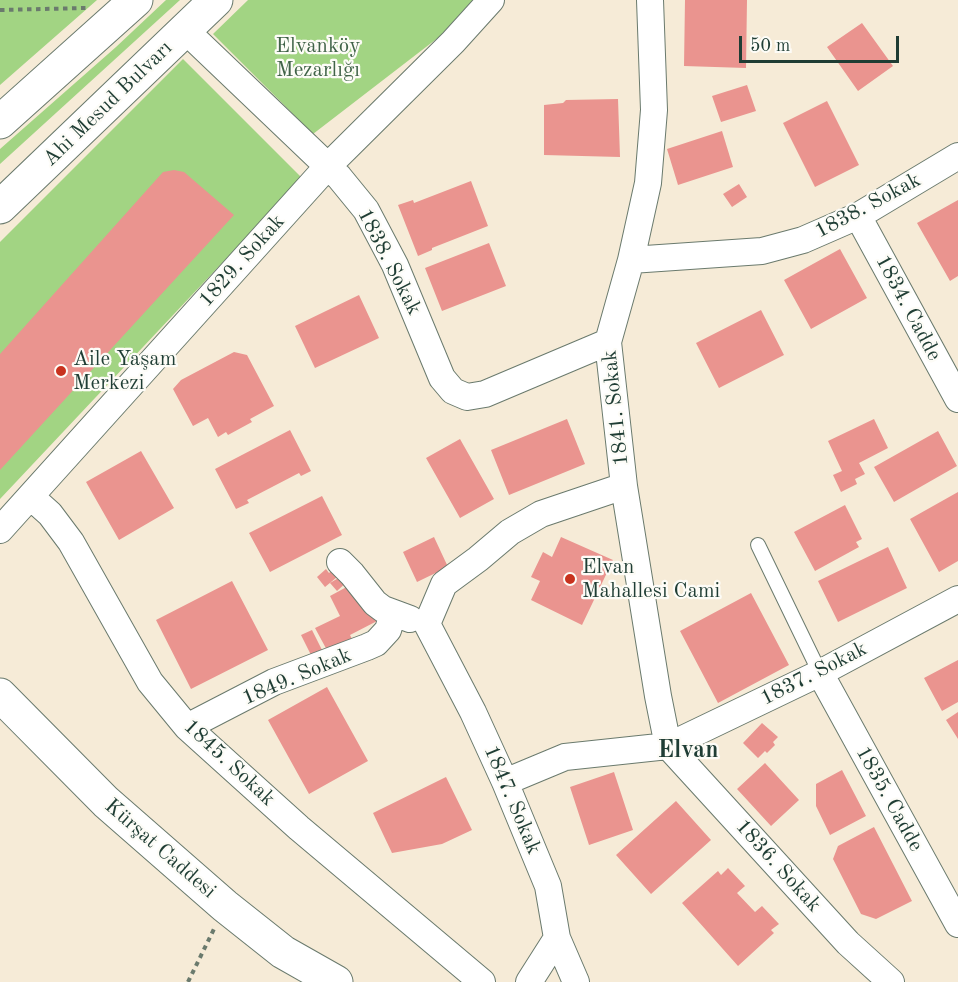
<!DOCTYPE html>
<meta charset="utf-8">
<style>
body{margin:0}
#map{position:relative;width:958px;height:982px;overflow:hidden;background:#f6ebd7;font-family:"Old Standard TT",serif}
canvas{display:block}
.scale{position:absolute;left:739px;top:36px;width:160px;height:27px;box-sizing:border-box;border:3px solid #1f3d34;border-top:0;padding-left:8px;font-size:18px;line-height:21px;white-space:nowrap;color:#1f3d34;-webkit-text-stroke:4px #fdfcf7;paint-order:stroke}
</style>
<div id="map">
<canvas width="958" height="982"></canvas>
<div class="scale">50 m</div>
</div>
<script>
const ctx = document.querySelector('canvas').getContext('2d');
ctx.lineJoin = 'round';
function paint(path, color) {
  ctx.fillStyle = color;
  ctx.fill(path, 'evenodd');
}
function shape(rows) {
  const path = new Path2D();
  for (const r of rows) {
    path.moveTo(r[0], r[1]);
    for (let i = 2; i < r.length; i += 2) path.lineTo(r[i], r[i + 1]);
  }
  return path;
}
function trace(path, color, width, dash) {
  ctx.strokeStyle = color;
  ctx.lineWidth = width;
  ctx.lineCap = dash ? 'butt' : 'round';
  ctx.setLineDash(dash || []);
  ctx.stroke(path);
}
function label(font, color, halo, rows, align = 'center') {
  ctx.font = font + ' "Old Standard TT",serif';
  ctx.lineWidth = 4.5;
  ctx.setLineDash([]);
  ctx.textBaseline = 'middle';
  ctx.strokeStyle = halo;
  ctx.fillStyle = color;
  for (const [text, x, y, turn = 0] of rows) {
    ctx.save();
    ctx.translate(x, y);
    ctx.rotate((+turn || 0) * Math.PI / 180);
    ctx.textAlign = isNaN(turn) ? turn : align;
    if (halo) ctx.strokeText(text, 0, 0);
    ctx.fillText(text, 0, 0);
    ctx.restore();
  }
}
paint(shape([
 [0,0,97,0,0,85],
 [166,0,180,0,0,164,0,149,116,47],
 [248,0,473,0,439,37,313,134,213,34],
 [183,59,302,178,0,499,0,242]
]), '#a2d483');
paint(shape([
 [685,0,747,0,746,68,684,66],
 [862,23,893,66,858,91,827,47],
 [747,85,756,111,721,122,712,96],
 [618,99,620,157,544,155,544,105,563,103,566,100],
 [827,101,859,165,815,187,783,123],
 [722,131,733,167,678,185,667,149],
 [174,170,184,172,234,215,0,470,0,354,163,172],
 [471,181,488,226,432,248,432,250,418,256,398,205,413,200,414,203],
 [739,184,747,197,732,207,723,194],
 [958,200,958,276,950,281,917,223],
 [489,243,506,286,442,311,425,268],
 [840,249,867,298,811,329,784,280],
 [359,295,379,338,315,368,295,326],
 [761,310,784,355,719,388,696,343],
 [234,352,247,355,274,406,250,419,252,422,228,435,226,432,218,437,208,418,193,426,173,389,181,380],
 [567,419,585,464,509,495,491,450],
 [874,419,888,448,859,463,865,474,855,479,857,484,841,492,833,475,842,471,828,441],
 [290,430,311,471,301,476,299,473,247,500,249,503,236,509,215,469],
 [938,431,957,466,894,502,874,467],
 [460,439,494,499,460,518,426,458],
 [141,451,174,508,119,540,86,482],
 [958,492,958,561,939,572,910,519],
 [322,496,342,535,270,572,249,533],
 [845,505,862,539,856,542,859,547,815,571,794,532],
 [434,537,448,567,417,582,403,552],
 [561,537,613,560,582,625,531,600,540,581,531,577,543,552,552,557],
 [888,547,907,588,838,622,818,581],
 [337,566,342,573,325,587,317,577,326,569,329,573],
 [345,574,349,580,337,591,330,583],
 [232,581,268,650,191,689,156,620],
 [354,583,379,620,350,635,352,639,328,652,315,628,340,616,330,596],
 [751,593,789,665,718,703,680,631],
 [312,630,323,652,312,657,301,635],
 [958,660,958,702,942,711,924,678],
 [327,687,368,761,309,794,268,720],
 [958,712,958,739,946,720],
 [762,723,778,737,773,742,775,745,767,753,765,751,758,758,743,743],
 [765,763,799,800,771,826,737,789],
 [842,770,866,816,830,835,816,806,816,784],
 [614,772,633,830,589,845,570,787],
 [446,777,472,830,442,844,392,853,373,813],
 [676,801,711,840,651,894,616,855],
 [874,827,912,901,876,919,861,914,833,859,838,846],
 [728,868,745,886,737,893,755,912,762,906,779,924,771,930,774,933,738,966,682,903,718,871,721,875]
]), '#ea948f');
const service = shape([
 [758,545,820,673]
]);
const minor = shape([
 [650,0,654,110,648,183,631,260,608,342,624,486,658,696,668,746],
 [185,30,339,177,366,210,395,265,442,378,453,391,467,397,485,394,608,342],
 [858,216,958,399],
 [631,260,762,251,803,240,858,216,958,156],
 [31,497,50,514,71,542,150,682,187,727,299,828,482,982],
 [0,530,327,167,453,42,491,0],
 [340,562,352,574,375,603,383,609,410,619],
 [427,624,473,712,505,782,548,886,557,938,576,982],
 [427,624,444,584,478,559,510,532,541,514,624,486],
 [820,673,958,924],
 [187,727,274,682,367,647,376,643,388,630,393,613],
 [668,746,848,943,891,982],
 [505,782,565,757,668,746,820,673,958,599],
 [529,982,557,938]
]);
const secondary = shape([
 [0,122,136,0],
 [0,207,216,0],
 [0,695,106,802,225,906,283,952,336,982]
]);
trace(service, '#6a7a6d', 16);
trace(minor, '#6a7a6d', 28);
trace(secondary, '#6a7a6d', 35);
trace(shape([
 [0,10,86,8],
 [188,982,214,929]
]), '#6a7a6d', 4, [4.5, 4.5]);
trace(service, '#fff', 14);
trace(minor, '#fff', 26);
trace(secondary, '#fff', 33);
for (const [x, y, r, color] of [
 [61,371,6,"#c8321e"],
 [570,579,6,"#c8321e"]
]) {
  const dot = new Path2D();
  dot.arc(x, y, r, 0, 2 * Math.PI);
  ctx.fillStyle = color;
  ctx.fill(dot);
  trace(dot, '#fdfcf7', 2);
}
label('21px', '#406348', '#fdfcf7', [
 ["Elvanköy",318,46],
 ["Mezarlığı",318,70]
]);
label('21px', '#1f3d34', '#fdfcf7', [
 ["Ahi Mesud Bulvarı",108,104,-44],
 ["1838. Sokak",868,206,-28],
 ["1829. Sokak",242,261,-48],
 ["1838. Sokak",389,262,63],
 ["1834. Cadde",908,308,62],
 ["1841. Sokak",616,408,-96],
 ["1837. Sokak",814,674,-27],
 ["1849. Sokak",297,677,-23],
 ["1845. Sokak",229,763,43],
 ["1835. Cadde",889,799,61],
 ["1847. Sokak",512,800,67],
 ["Kürşat Caddesi",160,849,41],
 ["1836. Sokak",778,866,48]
]);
label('21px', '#1f3d34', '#fdfcf7', [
 ["Aile Yaşam",73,359],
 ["Merkezi",73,383],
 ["Elvan",582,567],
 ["Mahallesi Cami",582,591]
], 'left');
label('bold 24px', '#1f3d34', '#fdfcf7', [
 ["Elvan",688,751]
]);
</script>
